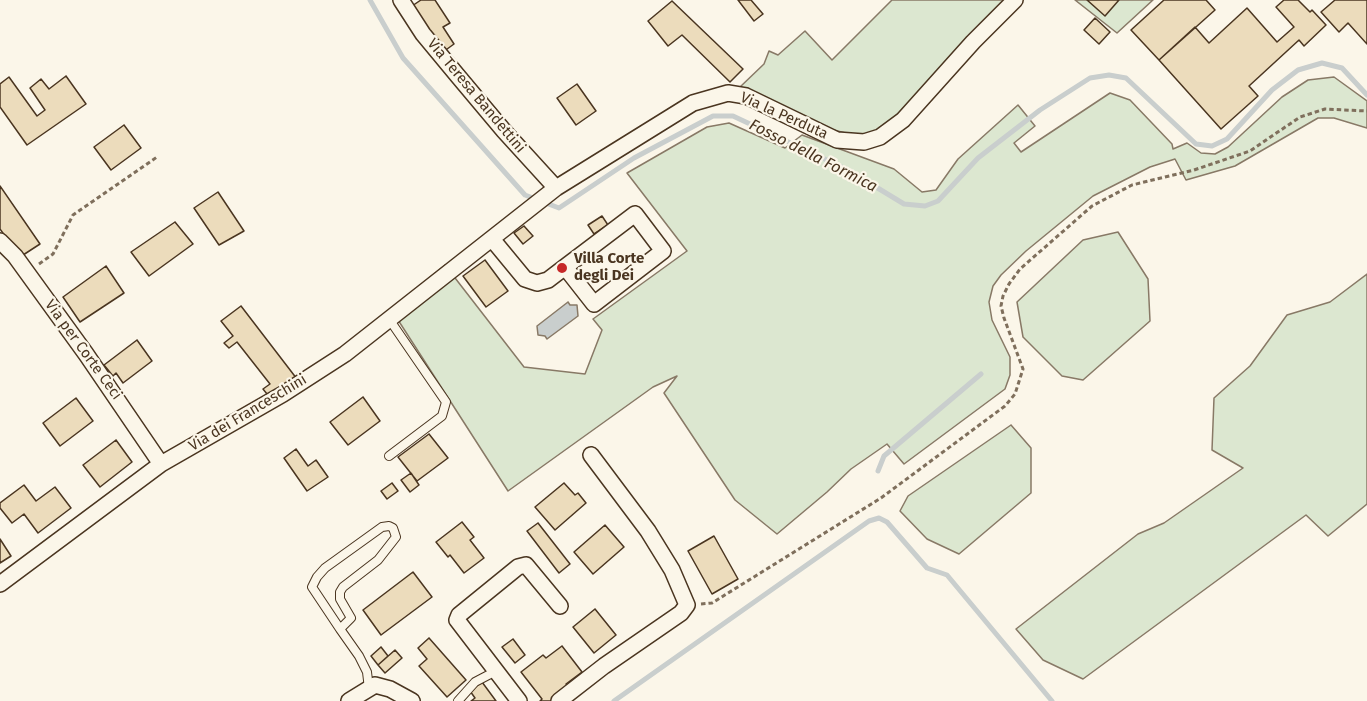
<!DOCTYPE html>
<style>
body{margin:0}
canvas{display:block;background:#fbf6e9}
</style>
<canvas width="1367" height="701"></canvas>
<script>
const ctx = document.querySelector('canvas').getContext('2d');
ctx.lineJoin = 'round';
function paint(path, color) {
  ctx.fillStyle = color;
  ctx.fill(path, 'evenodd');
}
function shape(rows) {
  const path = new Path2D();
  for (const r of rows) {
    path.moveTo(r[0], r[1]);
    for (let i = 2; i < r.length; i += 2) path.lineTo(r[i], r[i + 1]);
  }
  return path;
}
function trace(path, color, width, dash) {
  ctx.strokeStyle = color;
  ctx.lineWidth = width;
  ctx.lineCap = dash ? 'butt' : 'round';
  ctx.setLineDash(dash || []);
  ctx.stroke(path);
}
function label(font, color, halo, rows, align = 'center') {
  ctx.font = font + ' "Fira Sans",sans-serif';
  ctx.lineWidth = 4.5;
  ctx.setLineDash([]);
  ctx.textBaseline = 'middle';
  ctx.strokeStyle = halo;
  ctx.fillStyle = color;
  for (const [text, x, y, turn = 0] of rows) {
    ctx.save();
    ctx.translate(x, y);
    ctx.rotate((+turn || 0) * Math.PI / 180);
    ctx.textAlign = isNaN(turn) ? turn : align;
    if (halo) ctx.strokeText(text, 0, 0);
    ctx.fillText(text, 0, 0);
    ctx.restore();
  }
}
const green = shape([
 [892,0,1008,0,889,123,877,132,857,136,826,128,740,87,764,64,769,51,778,55,805,31,832,60,892,0],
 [1075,0,1153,0,1117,33,1075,0],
 [1334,77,1367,101,1367,128,1334,118,1318,118,1235,166,1186,180,1175,159,1150,167,1093,196,1026,251,1001,275,993,286,989,302,992,320,1010,357,1010,375,1005,389,904,464,887,444,851,469,827,492,777,534,735,500,664,393,677,376,653,387,508,491,391,309,445,265,524,367,585,374,602,330,593,319,687,251,627,173,707,127,729,123,785,148,802,135,894,169,922,192,936,190,958,159,1018,105,1035,126,1014,143,1021,152,1110,93,1130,100,1172,144,1173,149,1187,143,1201,153,1215,154,1228,147,1282,97,1308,80,1334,77],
 [1118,232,1148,279,1150,321,1083,380,1062,376,1023,337,1017,302,1083,240,1118,232],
 [1367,274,1367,504,1328,536,1306,515,1083,679,1043,660,1016,629,1138,534,1164,523,1243,468,1212,450,1214,398,1250,366,1287,315,1330,302,1367,274],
 [1011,425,1031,448,1031,493,959,554,927,539,900,511,908,496,1011,425]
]);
paint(green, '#dce7d0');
trace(green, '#887966', 1.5);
const water = shape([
 [568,302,570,305,577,305,578,316,547,339,545,336,538,335,537,326,568,302]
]);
paint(water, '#c9cecd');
trace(water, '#887966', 1.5);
trace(shape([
 [370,0,403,58,525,195,559,208,634,158,713,116,733,116,848,170,904,204,925,206,938,201,978,158,1040,110,1090,78,1109,75,1126,78,1196,144,1212,146,1227,139,1272,90,1298,70,1322,63,1342,68,1367,95],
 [878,471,884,456,981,374],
 [614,701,869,521,879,518,887,522,927,568,947,575,1052,701]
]), '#c9cecd', 5);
const building = shape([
 [421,0,435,0,450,23,443,27,454,44,443,52,412,6,421,0],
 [738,0,751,0,763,14,754,21,738,0],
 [1087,0,1119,0,1105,16,1087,0],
 [1164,0,1206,0,1215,10,1159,60,1131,30,1164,0],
 [1284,0,1298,0,1310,12,1312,10,1326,25,1304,46,1299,40,1249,86,1258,96,1221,129,1159,60,1195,27,1209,43,1247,8,1277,42,1294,27,1276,7,1284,0],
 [1335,0,1367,0,1367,44,1348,23,1339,32,1321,12,1335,0],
 [672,1,743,69,730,82,682,35,668,46,648,21,672,1],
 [1095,18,1110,32,1099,44,1084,30,1095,18],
 [66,76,86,104,27,145,0,107,0,84,9,77,37,116,45,110,30,88,41,79,49,89,66,76],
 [577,84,596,111,576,125,557,98,577,84],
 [124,125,141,148,111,170,94,147,124,125],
 [0,186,40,244,20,257,0,229,0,186],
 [218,192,244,231,219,245,194,208,218,192],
 [602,216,608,225,594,234,588,225,602,216],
 [175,222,193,244,149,276,131,252,175,222],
 [524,226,533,236,523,244,514,233,524,226],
 [485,260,508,291,486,307,463,276,485,260],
 [106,266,124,293,80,322,63,297,106,266],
 [241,306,297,379,271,399,263,389,270,384,237,342,229,348,224,343,233,336,221,321,241,306],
 [137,340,152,361,123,383,116,373,113,376,104,365,137,340],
 [363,397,380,421,348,445,330,422,363,397],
 [76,398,93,421,60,446,43,423,76,398],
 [429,434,448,458,417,481,398,457,429,434],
 [116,440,132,462,100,487,83,465,116,440],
 [296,449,308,466,316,460,328,477,307,491,284,458,296,449],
 [411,473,419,485,410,492,401,480,411,473],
 [392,483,398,491,387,499,381,491,392,483],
 [564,483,575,495,578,493,586,503,555,530,535,507,564,483],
 [24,485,36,501,55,487,71,508,38,533,24,514,12,523,0,508,0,503,24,485],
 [462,522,474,537,470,540,484,558,464,573,450,555,448,557,436,542,462,522],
 [538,523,570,564,559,573,527,531,538,523],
 [605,525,624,547,593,574,574,552,605,525],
 [714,536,738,579,712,594,688,551,714,536],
 [0,539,11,556,0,563,0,539],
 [413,572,432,597,381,635,363,610,413,572],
 [595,609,616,635,594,653,573,627,595,609],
 [429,638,466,680,447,697,419,666,427,659,418,648,429,638],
 [513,639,525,655,515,663,502,647,513,639],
 [562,646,582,672,566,684,570,688,554,701,540,701,542,699,521,672,543,655,546,658,562,646],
 [381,647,388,656,378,665,371,656,381,647],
 [395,650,402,658,385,673,378,665,395,650],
 [482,682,496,701,471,701,475,698,470,691,482,682]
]);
paint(building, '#ecdcbc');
trace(building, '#4a3520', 1.5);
const service = shape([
 [389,456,442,416,446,402,389,319],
 [340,629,351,618,340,599,340,592,343,587,378,560,396,537,393,528,389,526,382,527,325,568,317,577,312,587,340,629,359,656,367,672,369,689],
 [458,701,475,682,496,671]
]);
const minor = shape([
 [401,0,423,34,457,75,504,131,556,188],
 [492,239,525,279,537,283,548,280,565,267,635,214,663,251,594,304,565,267],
 [0,241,15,256,86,354,161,464],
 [0,584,161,464,283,394,345,354,556,188,693,103,728,93,746,96,837,140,864,142,880,137,903,120,973,42,1015,0],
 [349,701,375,685,390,689,412,701],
 [519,701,457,620,459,615,518,567,526,565,560,606],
 [559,701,604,666,681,613,687,605,672,570,648,531,591,455]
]);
trace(service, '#4a3520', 10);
trace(minor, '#4a3520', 18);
trace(shape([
 [39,264,53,254,73,215,157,157],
 [701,604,712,603,881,498,1005,406,1015,394,1023,369,1004,318,1001,306,1003,296,1009,284,1020,269,1092,206,1132,185,1194,170,1250,151,1300,117,1325,109,1367,111]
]), '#7f6f5c', 3, [4.5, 3]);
trace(service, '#fbf6e9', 8);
trace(minor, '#fbf6e9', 15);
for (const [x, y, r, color] of [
 [562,268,6,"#c62828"]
]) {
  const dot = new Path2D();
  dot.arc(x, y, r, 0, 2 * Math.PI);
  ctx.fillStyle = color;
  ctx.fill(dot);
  trace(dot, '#fbf6e9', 2);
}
label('15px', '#4a3520', '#fbf6e9', [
 ["Via Teresa Bandettini",476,96,50],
 ["Via la Perduta",784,116,24],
 ["Via per Corte Ceci",83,350,54],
 ["Via dei Franceschini",248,413,-31]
]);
label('bold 15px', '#4a3520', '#fbf6e9', [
 ["Villa Corte",574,259],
 ["degli Dei",574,276]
], 'left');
label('italic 16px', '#4a3520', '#fbf6e9', [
 ["Fosso della Formica",813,156,27]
]);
</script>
